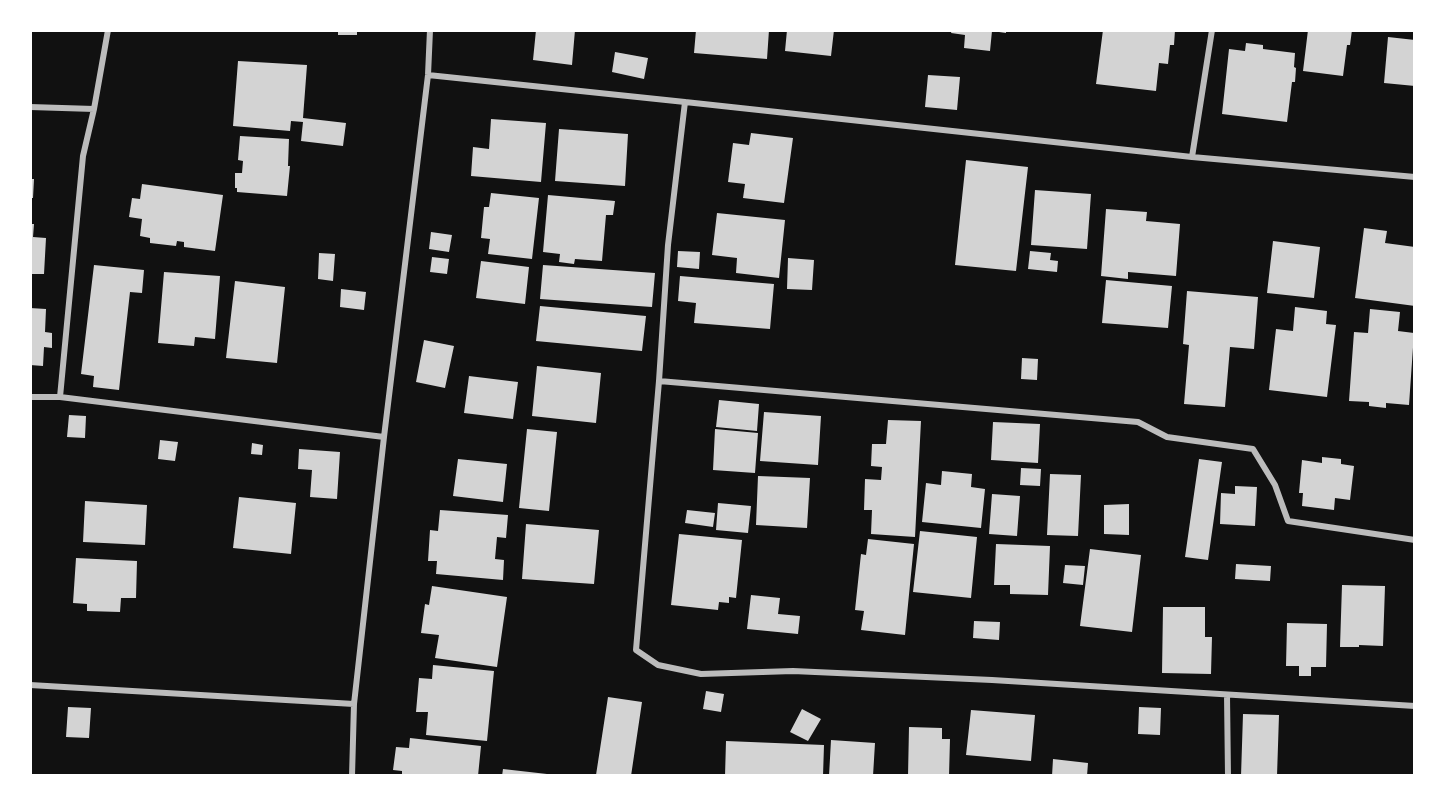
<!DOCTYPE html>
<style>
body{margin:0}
#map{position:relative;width:1445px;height:806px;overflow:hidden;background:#111;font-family:"Libre Baskerville",serif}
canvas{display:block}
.frame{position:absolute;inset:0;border:32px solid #fff;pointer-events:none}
</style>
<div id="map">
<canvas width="1445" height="806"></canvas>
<div class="frame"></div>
</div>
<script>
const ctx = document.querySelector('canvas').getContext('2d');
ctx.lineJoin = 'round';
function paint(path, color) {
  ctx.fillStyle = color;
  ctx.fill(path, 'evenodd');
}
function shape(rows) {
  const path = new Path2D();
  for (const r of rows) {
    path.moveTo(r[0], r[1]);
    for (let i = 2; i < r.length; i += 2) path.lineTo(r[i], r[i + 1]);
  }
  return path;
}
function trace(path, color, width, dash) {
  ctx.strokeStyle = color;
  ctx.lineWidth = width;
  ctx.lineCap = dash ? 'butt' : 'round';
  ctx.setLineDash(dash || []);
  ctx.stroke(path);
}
paint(shape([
 [338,30,357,30,357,35,338,35],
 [536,30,575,30,572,65,533,60],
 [696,30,769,30,767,59,694,53],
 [787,30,834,30,831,56,785,51],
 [952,30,1006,30,1006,33,992,31,990,51,964,48,965,35,951,33],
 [1103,30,1175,30,1174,45,1170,45,1168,64,1159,63,1156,91,1096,84],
 [1308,30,1352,30,1350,45,1347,45,1343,76,1303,71],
 [1388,37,1415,40,1415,86,1384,83],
 [1246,43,1263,45,1263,49,1295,53,1294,67,1296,68,1295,82,1292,82,1287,122,1222,114,1229,49,1245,51],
 [615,52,648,58,644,79,612,72],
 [238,61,307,65,303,118,346,123,343,146,301,141,303,122,291,121,290,131,233,126],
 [928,75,960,77,957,110,925,107],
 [491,119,546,123,541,182,471,176,473,147,489,149],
 [559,129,628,134,625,186,555,181],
 [751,133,793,138,784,203,743,198,745,184,728,182,733,143,749,145],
 [240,136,289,139,288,166,290,166,287,196,237,192,237,188,235,188,235,173,242,173,243,161,238,160],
 [966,160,1028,167,1016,271,955,265],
 [30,179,34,179,33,198,30,198],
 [142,184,223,195,215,251,184,247,184,242,177,241,176,246,150,243,150,238,140,236,142,219,129,217,132,198,140,199],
 [1035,190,1091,194,1087,249,1031,245],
 [491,193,539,198,532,259,488,254,490,239,481,238,484,207,489,207],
 [548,195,615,201,613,215,606,215,602,261,575,259,574,264,559,262,560,254,543,252],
 [1106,209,1147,212,1146,221,1180,224,1176,276,1128,272,1128,279,1101,276],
 [717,213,785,220,779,278,736,273,737,258,712,255],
 [30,224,34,224,33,237,46,238,44,274,30,274],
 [1364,228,1387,231,1385,243,1415,247,1415,306,1355,298],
 [431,232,452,235,449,252,429,249],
 [1273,241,1320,247,1314,298,1267,293],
 [678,251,700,252,699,269,677,267],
 [1030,251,1051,253,1050,260,1058,261,1057,272,1028,269],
 [319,253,335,254,333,281,318,279],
 [432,257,449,259,447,274,430,272],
 [788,258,814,260,812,290,787,289],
 [481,261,529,267,525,304,476,298],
 [94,265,144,270,142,293,130,292,119,390,93,387,94,376,81,374],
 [543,265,655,273,652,307,540,299],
 [164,272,220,276,215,339,195,337,194,346,158,343],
 [680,276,774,284,770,329,694,323,696,303,678,301],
 [1106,280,1172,286,1168,328,1102,323],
 [235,281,285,287,277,363,226,358],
 [341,289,366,292,364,310,340,307],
 [1187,291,1258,297,1254,349,1230,347,1225,407,1184,404,1189,345,1183,344],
 [540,306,646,316,642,351,536,341],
 [1295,307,1327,311,1326,324,1336,325,1327,397,1269,390,1276,329,1293,331],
 [30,308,46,309,45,332,52,333,52,348,44,347,43,366,30,365],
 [1370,309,1400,312,1398,331,1414,333,1409,405,1386,403,1386,408,1369,406,1369,402,1349,401,1354,332,1368,333],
 [424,340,454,346,445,388,416,382],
 [1022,358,1038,359,1037,380,1021,379],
 [537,366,601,373,596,423,532,416],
 [469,376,518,382,513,419,464,413],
 [719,400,759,404,757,431,716,427],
 [764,412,821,416,818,465,760,461],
 [69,415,86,416,85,438,67,437],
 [888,420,921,421,915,537,871,534,872,510,864,510,865,479,881,480,882,467,871,466,872,444,886,444],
 [993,422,1040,424,1038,463,991,460],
 [527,429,557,432,549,511,519,508],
 [715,429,758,433,755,473,713,470],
 [160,440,178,442,175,461,158,459],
 [252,443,263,445,262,455,251,454],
 [299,449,340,452,337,499,310,497,312,470,298,469],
 [1322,457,1341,459,1341,464,1354,466,1350,500,1335,498,1334,510,1302,506,1303,493,1299,493,1302,460,1322,463],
 [458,459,507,464,503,502,453,496],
 [1199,459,1222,462,1208,560,1185,557],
 [1021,468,1041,469,1040,486,1020,485],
 [942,471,972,474,971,487,985,489,981,528,922,522,926,483,941,485],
 [1050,474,1081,475,1078,536,1047,535],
 [758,476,810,478,807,528,756,525],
 [1235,486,1257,487,1255,526,1220,524,1221,493,1235,494],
 [992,494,1020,496,1017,536,989,534],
 [239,497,296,503,291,554,233,548],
 [85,501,147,505,145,545,83,542],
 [718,503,751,506,748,533,716,530],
 [1129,504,1129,535,1104,534,1104,505],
 [440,510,508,515,506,538,497,537,495,559,504,560,503,580,436,574,437,561,428,561,430,530,438,531],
 [687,510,715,513,713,527,685,523],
 [526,524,599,530,594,584,522,579],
 [920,531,977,537,971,598,913,592],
 [679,534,742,540,736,598,729,597,729,603,719,602,718,610,671,605],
 [868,539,914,544,905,635,861,630,864,611,855,610,861,554,866,555],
 [996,544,1050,546,1048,595,1010,594,1010,585,994,585],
 [1090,549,1141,555,1132,632,1080,626],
 [76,558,137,561,136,598,121,598,120,612,87,611,87,604,73,603],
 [1236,564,1271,566,1270,581,1235,579],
 [1065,565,1085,566,1083,585,1063,583],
 [1342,585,1385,586,1383,646,1359,645,1359,647,1340,647],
 [432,586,507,597,497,667,435,658,439,635,421,633,425,604,429,605],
 [751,595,780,598,778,614,800,616,798,634,747,629],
 [1163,607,1205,607,1205,637,1212,637,1211,674,1162,673],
 [974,621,1000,622,999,640,973,638],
 [1287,623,1327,624,1326,667,1311,667,1311,676,1299,676,1299,666,1286,666],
 [433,665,494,671,487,741,426,735,428,712,416,712,419,678,432,679],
 [706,691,724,694,721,712,703,709],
 [608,697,642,702,631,776,596,775],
 [68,707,91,708,89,738,66,737],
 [1139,707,1161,708,1160,735,1138,734],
 [802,709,821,719,808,741,790,732],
 [971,710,1035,715,1031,761,966,755],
 [1243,714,1279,715,1277,776,1241,776],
 [909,727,942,728,942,739,950,739,949,776,908,776],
 [410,738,481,746,478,776,402,776,402,771,393,770,396,747,409,748],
 [831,740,875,743,873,776,829,776],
 [726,741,824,745,823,776,725,776],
 [1053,759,1088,763,1087,776,1052,776],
 [503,769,547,774,547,776,502,776]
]), '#d3d3d3');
trace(shape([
 [428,75,685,102,1192,157,1415,177],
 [685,102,668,245,659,381,636,650,658,665,701,674,793,671,992,680,1415,706],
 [30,107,94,109],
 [1192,157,1212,30],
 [659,381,1138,422,1167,437,1253,449,1275,485,1288,521,1415,540],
 [30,397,60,397,384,437],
 [60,397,83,156,94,109,108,30],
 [30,685,354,704],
 [1227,695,1228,776],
 [352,776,354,704,384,437,428,75,430,30]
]), '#bcbcbc', 6);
</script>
